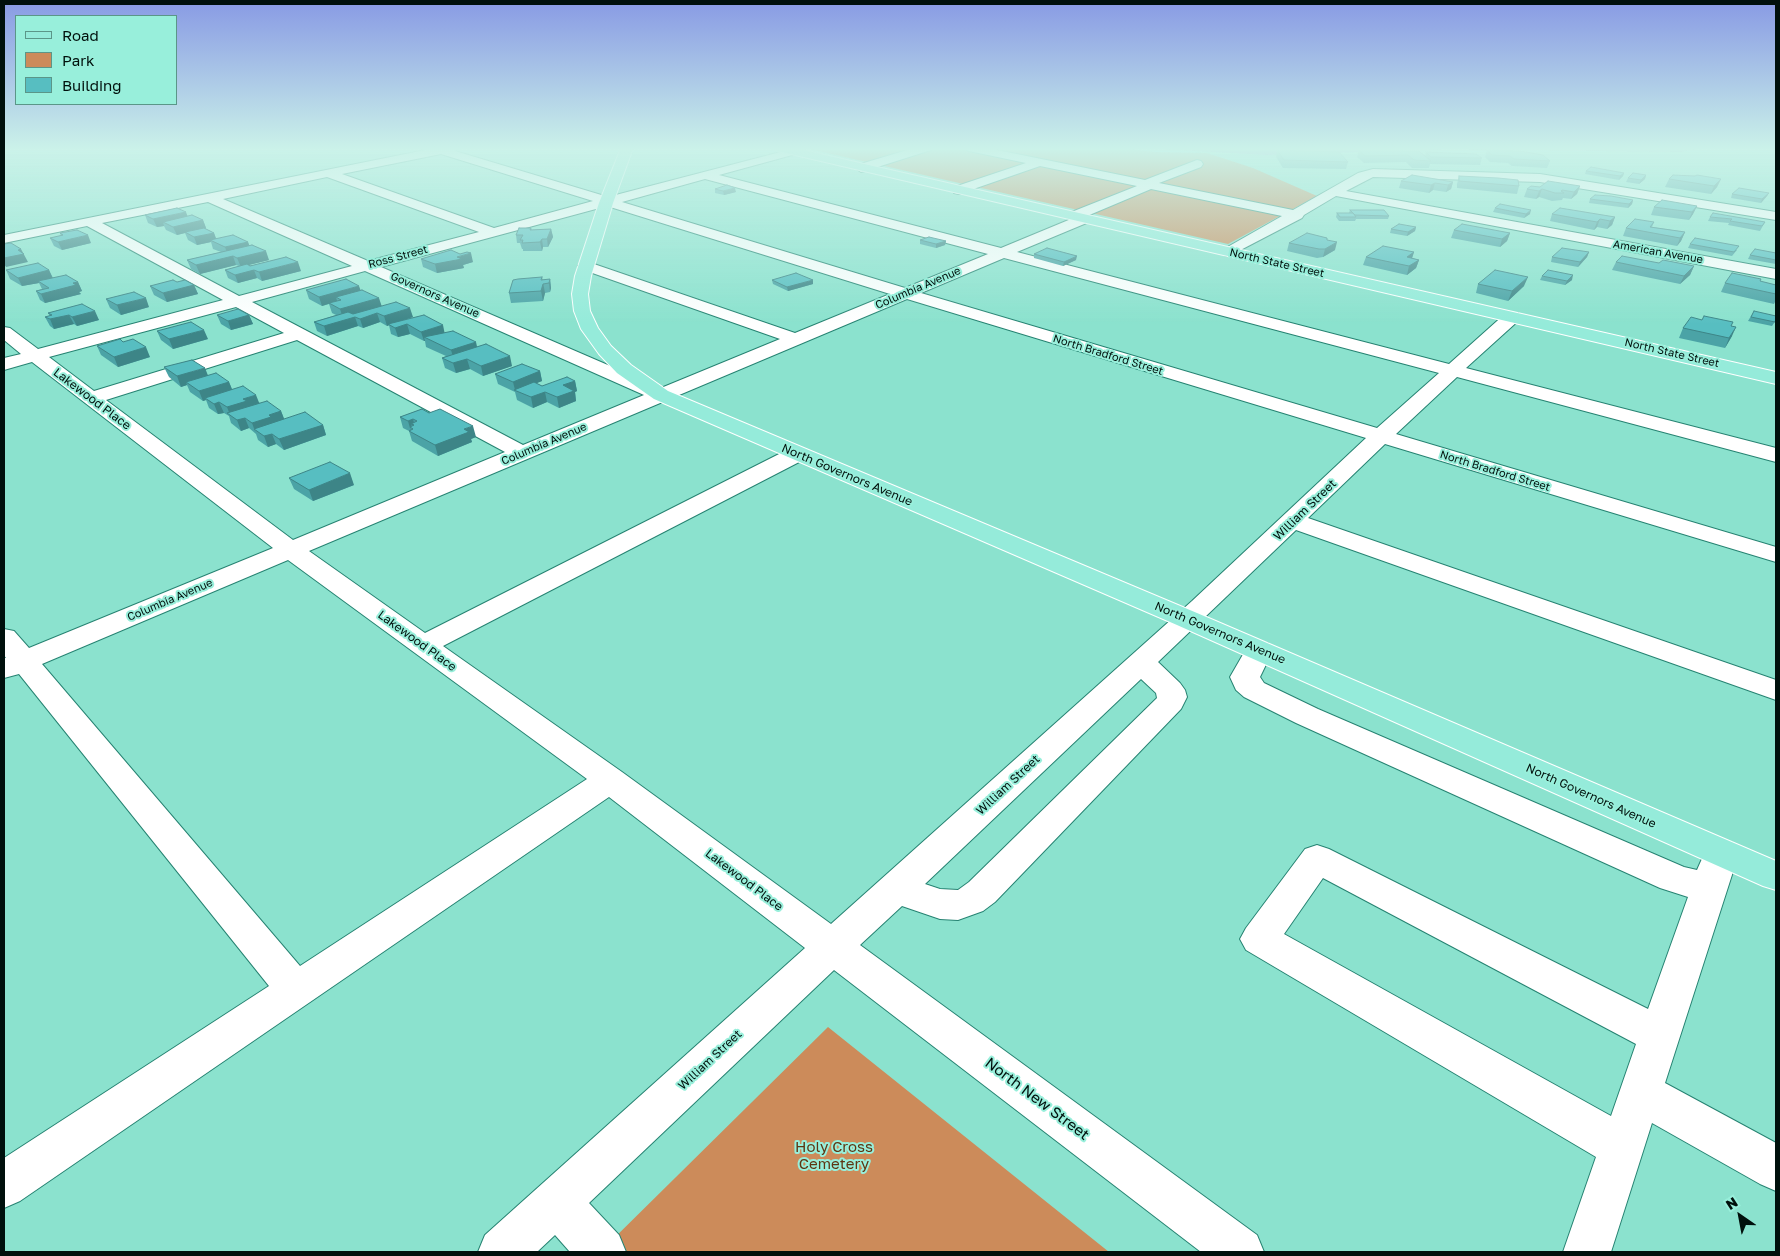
<!DOCTYPE html>
<style>
body{margin:0}
#map{position:relative;width:1780px;height:1256px;overflow:hidden;background:#8be2ce;font-family:"Golos Text",sans-serif}
canvas{display:block}
.frame{position:absolute;inset:0;border:5px solid #00100c;pointer-events:none}
.legend{position:absolute;left:15px;top:15px;width:162px;height:90px;box-sizing:border-box;background:#98efdb;border:1px solid #5b9688;margin:0;padding:6px 9px;list-style:none;font-size:15px;color:#00100c}
.legend li{display:flex;align-items:center;gap:10px;height:25px}
.legend b{width:25px;border:1px solid #5b9688}
.north{position:absolute;left:1715px;top:1191px;width:50px;height:50px;-webkit-text-stroke:4px #98efdb;paint-order:stroke;rotate:327deg;font-size:14px;font-weight:700;line-height:20px;text-align:center;color:#00100c}
.north::after{content:'';display:block;margin:auto;width:18px;height:22px;background:#00100c;clip-path:polygon(50% 0,100% 100%,50% 72%,0 100%)}
</style>
<div id="map">
<canvas width="1780" height="1256"></canvas>
<div class="frame"></div>
<ul class="legend">
<li><b style="height:6px;background:#95ebda"></b>Road</li>
<li><b style="height:14px;background:#cc8b5a"></b>Park</li>
<li><b style="height:14px;background:#57bec1"></b>Building</li>
</ul>
<div class="north">N</div>
</div>
<script>
const ctx = document.querySelector('canvas').getContext('2d');
ctx.lineJoin = 'round';
function paint(path, color) {
  ctx.fillStyle = color;
  ctx.fill(path, 'evenodd');
}
function shape(rows) {
  const path = new Path2D();
  for (const r of rows) {
    path.moveTo(r[0], r[1]);
    for (let i = 2; i < r.length; i += 2) path.lineTo(r[i], r[i + 1]);
  }
  return path;
}
function trace(path, color, width, dash) {
  ctx.strokeStyle = color;
  ctx.lineWidth = width;
  ctx.lineCap = dash ? 'butt' : 'round';
  ctx.setLineDash(dash || []);
  ctx.stroke(path);
}
function label(font, color, halo, rows, align = 'center') {
  ctx.font = font + ' "Golos Text",sans-serif';
  ctx.lineWidth = 4;
  ctx.setLineDash([]);
  ctx.textBaseline = 'middle';
  ctx.strokeStyle = halo;
  ctx.fillStyle = color;
  for (const [text, x, y, turn = 0] of rows) {
    ctx.save();
    ctx.translate(x, y);
    ctx.rotate((+turn || 0) * Math.PI / 180);
    ctx.textAlign = isNaN(turn) ? turn : align;
    if (halo) ctx.strokeText(text, 0, 0);
    ctx.fillText(text, 0, 0);
    ctx.restore();
  }
}
paint(shape([
 [805,148,1120,148,1155,152,1207,153,1253,168,1317,196,1228,244],
 [828,1027,1109,1252,600,1252]
]), '#cc8b5a');
paint(shape([
 [1144,148,1701,148,1681,152,1449,149,1266,155]
]), '#9873de');
const minor = shape([
 [435,148,459,148,455,151,608,197,792,149,798,152,796,154,719,175,1001,248,1071,219,1067,216,1069,213,1137,186,1040,166,959,194,954,193,953,190,954,187,1026,163,969,151,963,148,987,148,1145,180,1197,160,1201,161,1203,164,1201,167,1159,183,1293,210,1358,173,1373,169,1540,174,1776,212,1776,220,1540,182,1373,177,1346,191,1776,269,1776,279,1336,196,1304,215,1302,218,1229,256,1224,255,1222,252,1224,249,1282,216,1151,189,1087,216,1091,219,1089,222,1017,252,1449,364,1506,313,1518,313,1521,317,1518,321,1466,368,1776,448,1776,462,1457,377,1396,434,1776,547,1776,562,1385,444,1308,518,1776,680,1776,700,1296,530,1158,662,1180,683,1185,690,1187,697,1181,709,995,902,983,911,958,920,940,919,902,906,860,945,1257,1235,1264,1252,1201,1252,834,970,589,1203,619,1235,626,1252,570,1252,555,1235,537,1252,478,1252,485,1235,805,948,609,797,20,1201,4,1208,4,1158,269,986,19,674,4,678,4,658,6,658,4,655,4,629,14,631,29,648,273,548,32,362,4,370,4,358,21,354,4,340,4,327,10,328,38,349,223,300,87,226,4,243,4,235,435,148],
 [441,154,593,201,494,228,342,174,441,154],
 [327,177,479,232,368,261,223,199,327,177],
 [705,179,988,254,905,288,622,202,705,179],
 [208,202,352,266,239,296,102,223,208,202],
 [607,206,890,294,795,333,591,263,581,263,578,266,581,269,780,339,661,388,381,267,607,206],
 [1004,258,1439,373,1377,428,921,293,1004,258],
 [365,271,644,395,523,445,252,302,365,271],
 [907,299,1366,438,1192,601,831,924,622,772,443,646,805,459,808,454,805,449,797,448,789,449,425,633,309,551,907,299],
 [236,307,284,333,94,391,49,357,236,307],
 [297,340,505,452,293,540,106,400,297,340],
 [288,560,587,779,300,966,42,664,288,560],
 [1141,679,1156,693,1157,698,969,882,958,890,940,889,925,884,1141,679],
 [914,148,933,148,931,150,865,171,861,172,855,168,857,165,914,148],
 [1259,641,1269,644,1273,650,1260,677,1264,683,1318,709,1684,867,1697,870,1709,843,1721,840,1733,843,1739,853,1665,1083,1776,1143,1776,1191,1760,1184,1652,1123,1611,1252,1563,1252,1596,1157,1246,950,1240,939,1246,928,1305,849,1317,845,1329,849,1648,1009,1688,897,1660,888,1296,723,1244,697,1236,690,1230,677,1249,644,1259,641],
 [1323,878,1636,1044,1611,1116,1284,934,1323,878]
]);
const major = shape([
 [621,148,633,148,613,203,591,276,588,294,590,311,598,328,611,346,631,365,668,391,1197,613,1776,861,1776,890,1763,886,1177,625,654,399,617,373,599,354,581,329,574,311,572,294,575,276,599,203,621,148],
 [772,148,794,148,1776,372,1776,384,778,151,772,148]
]);
trace(minor, '#268372', 2);
trace(major, '#fff', 2);
paint(minor, '#fff');
paint(major, '#95ebda');
paint(shape([
 [1373,148,1400,148,1403,151,1425,156,1426,152,1482,158,1480,165,1430,164,1429,168,1412,168,1406,162,1364,163,1357,157,1359,150,1372,150],
 [1277,150,1348,162,1346,169,1283,168,1276,157],
 [1487,150,1550,161,1547,168,1512,166,1508,163,1490,162,1485,157],
 [1586,171,1624,173,1623,176,1619,180,1585,174],
 [1646,175,1645,179,1639,184,1626,182,1628,178],
 [1459,176,1519,186,1517,194,1457,188,1457,184],
 [1669,179,1721,179,1717,187,1711,194,1665,187],
 [1401,181,1453,182,1451,189,1446,192,1433,190,1429,193,1399,188],
 [1580,186,1577,194,1571,199,1563,198,1562,200,1552,201,1539,197,1536,199,1524,197,1527,189,1540,187],
 [715,189,736,192,724,195,715,193],
 [1769,193,1767,196,1761,203,1731,198,1732,194],
 [1590,199,1633,200,1632,204,1628,208,1589,203],
 [1697,206,1693,214,1689,220,1651,215,1654,207],
 [1495,208,1530,214,1524,218,1493,212],
 [1350,210,1389,216,1388,219,1356,219,1355,221,1339,221,1336,217,1337,213,1349,213],
 [1552,214,1615,217,1612,225,1607,229,1597,227,1594,230,1550,221],
 [145,215,187,216,203,220,206,228,206,229,214,233,216,239,248,242,249,246,269,260,248,265,301,271,262,281,257,278,238,283,228,278,225,270,239,266,236,265,200,274,191,269,187,260,221,252,213,249,211,242,197,245,188,240,185,233,177,235,166,230,164,226,157,227,148,223],
 [1710,217,1765,222,1760,231,1728,225,1729,223,1708,221],
 [1654,222,1652,227,1685,232,1681,241,1677,246,1623,236,1626,228],
 [1416,227,1415,231,1407,236,1390,233,1391,229],
 [531,228,532,230,551,229,553,237,548,247,543,247,542,251,523,251,523,249,522,249,520,243,517,243,516,235],
 [1454,230,1510,233,1507,241,1500,247,1451,238],
 [60,233,91,243,62,250,54,246,50,238,61,236],
 [920,240,946,241,945,245,936,248,920,244],
 [1327,240,1335,250,1323,257,1317,258,1287,251,1289,243],
 [1690,244,1737,250,1732,256,1688,248],
 [1414,252,1412,258,1419,260,1416,268,1407,275,1363,265,1366,257],
 [1589,252,1587,257,1578,267,1551,262,1552,257],
 [1776,253,1776,264,1748,259,1750,255],
 [1034,254,1076,260,1063,266,1034,258],
 [421,259,473,262,463,265,464,268,437,273,423,267],
 [1616,262,1694,266,1690,275,1680,284,1612,270],
 [6,270,49,270,53,278,78,282,82,291,79,292,81,294,45,303,40,300,36,291,42,289,39,283,22,286,10,279],
 [1542,276,1572,280,1565,285,1540,280],
 [550,279,551,288,550,292,545,293,543,301,511,303,509,293,542,280],
 [1761,279,1760,282,1776,285,1776,302,1775,302,1774,304,1721,292,1725,283],
 [772,280,813,284,788,291,773,284],
 [177,282,194,285,198,294,167,302,154,295,150,286],
 [1478,284,1524,286,1508,301,1476,293],
 [306,290,360,290,382,306,413,317,401,321,445,333,477,347,512,366,483,376,470,369,456,373,445,368,442,358,446,356,426,347,425,341,424,341,410,334,398,337,391,334,389,325,387,326,380,322,363,328,358,326,327,336,317,331,314,322,336,315,332,313,329,304,322,306,309,299],
 [106,299,149,307,121,315,110,308],
 [82,304,99,320,77,326,74,324,54,329,50,326,45,317,50,316,48,313],
 [1754,311,1776,320,1772,326,1748,321],
 [217,315,249,315,253,324,231,330,221,324],
 [1731,326,1732,336,1725,348,1679,338,1683,328],
 [157,331,208,339,173,349,161,340],
 [123,342,150,357,118,367,101,355,97,346],
 [164,367,208,375,229,382,232,389,260,403,281,411,284,419,323,425,326,435,284,450,276,444,268,447,258,440,256,434,249,428,241,431,231,423,229,416,224,413,218,414,209,408,206,400,203,401,190,392,187,385,181,387,169,377],
 [540,371,542,381,536,383,542,386,575,381,577,391,575,392,576,401,559,408,547,402,533,408,517,400,515,392,498,384,495,374],
 [422,409,476,437,471,439,472,442,438,456,412,441,409,431,403,428,400,417],
 [289,478,354,485,313,501,294,489]
]), '#4ba3a6');
paint(shape([
 [1624,173,1623,176,1619,180,1620,176],
 [1646,175,1645,179,1639,184,1641,180],
 [1721,179,1717,187,1711,194,1714,186],
 [1453,182,1451,189,1446,192,1448,185],
 [1435,183,1433,190,1429,193,1431,185],
 [1580,186,1577,194,1571,199,1574,192],
 [735,188,736,192,724,195,723,191],
 [1542,189,1539,197,1536,199,1539,191],
 [1769,193,1767,196,1761,203,1762,199],
 [1633,200,1632,204,1628,208,1629,204],
 [1697,206,1693,214,1689,220,1692,212],
 [1531,210,1530,214,1524,218,1526,214],
 [186,212,189,220,163,222,164,226,157,227,153,219],
 [1615,217,1612,225,1607,229,1610,221],
 [1600,219,1597,227,1594,230,1597,222],
 [203,220,206,228,187,233,185,232,185,233,177,235,173,227],
 [1416,227,1415,231,1407,236,1408,232],
 [551,229,553,237,548,247,547,239],
 [1685,232,1681,241,1677,246,1680,238],
 [214,233,217,241,210,240,211,242,197,245,194,237],
 [1510,233,1507,241,1500,247,1502,239],
 [88,235,91,243,62,250,58,242],
 [542,239,543,247,542,251,540,242],
 [946,241,945,245,936,248,936,244],
 [248,242,251,250,228,256,225,247],
 [1337,242,1335,250,1323,257,1325,249],
 [21,249,28,262,6,267,4,264,4,258,18,250],
 [266,251,269,260,241,267,237,258],
 [1414,252,1411,261,1407,257],
 [1589,252,1587,257,1578,267,1580,262],
 [471,253,473,262,463,265,464,268,437,273,435,264],
 [233,256,236,265,200,274,196,265],
 [1077,256,1076,260,1063,266,1064,262],
 [1419,260,1416,268,1407,275,1409,266],
 [298,262,301,271,262,281,259,272],
 [1694,266,1690,275,1680,284,1684,276],
 [49,270,53,279,38,281,39,283,22,286,18,278],
 [254,270,257,278,238,283,235,275],
 [1573,275,1572,280,1565,285,1567,281],
 [542,277,545,293,543,301,541,291],
 [1528,277,1524,286,1508,301,1512,291],
 [550,279,551,288,550,292,549,283],
 [813,280,813,284,788,291,787,287],
 [78,282,82,291,79,292,81,294,45,303,41,294],
 [194,285,198,294,167,302,163,293],
 [359,286,362,294,336,297,337,301,322,306,319,297],
 [146,298,149,307,121,315,117,305],
 [379,298,382,307,343,318,340,309],
 [410,308,413,317,387,326,384,316],
 [95,311,99,320,77,326,72,317],
 [377,313,380,322,363,328,360,319],
 [69,315,74,324,54,329,50,319],
 [249,315,253,324,231,330,228,321],
 [355,317,358,326,327,336,324,326],
 [407,324,410,334,398,337,395,328],
 [443,325,445,335,424,337,425,341,424,341,421,332],
 [1736,327,1732,336,1725,348,1729,338],
 [204,330,208,339,173,349,169,339],
 [476,342,478,351,454,360,451,350],
 [146,347,150,357,118,367,114,357],
 [510,356,512,366,483,376,481,366],
 [467,359,470,369,456,373,453,363],
 [205,368,209,378,186,382,187,385,181,387,177,376],
 [540,371,542,381,518,391,515,390,513,382],
 [575,381,577,391,575,392,576,401,559,408,557,397,563,385],
 [229,382,233,392,205,398,206,400,203,401,199,391],
 [545,392,547,402,533,408,531,397],
 [256,395,260,405,230,415,227,407,243,399],
 [219,402,224,413,218,414,214,404],
 [281,411,285,421,254,429,256,434,252,423,269,415],
 [245,418,249,428,241,431,237,420],
 [413,419,416,430,414,425,411,424,412,428,410,427,411,432,408,421],
 [323,425,326,435,284,450,279,439],
 [473,426,476,437,471,439,472,442,438,456,435,445,464,429],
 [272,434,276,444,268,447,264,436],
 [350,473,354,485,313,501,309,490]
]), '#3d8587');
const building = shape([
 [1374,148,1400,148,1403,151,1419,151,1431,161,1414,160,1408,155,1365,156,1359,150,1377,150,1374,148],
 [1277,150,1339,152,1348,162,1284,160,1277,150],
 [1487,150,1520,151,1543,155,1550,161,1514,159,1510,156,1492,155,1487,150],
 [1426,152,1476,154,1482,158,1431,157,1426,152],
 [1591,167,1624,173,1620,176,1586,171,1591,167],
 [1633,173,1646,175,1641,180,1628,178,1633,173],
 [1412,175,1453,182,1448,185,1435,183,1431,185,1401,181,1412,175],
 [1673,175,1695,176,1697,175,1721,179,1714,186,1669,179,1673,175],
 [1459,176,1498,178,1518,180,1519,186,1459,181,1459,176],
 [1548,181,1580,186,1574,192,1562,190,1561,191,1564,193,1555,193,1542,189,1539,191,1527,189,1531,186,1540,187,1548,181],
 [727,185,735,188,723,191,715,189,727,185],
 [1739,188,1769,193,1762,199,1732,194,1739,188],
 [1595,195,1611,196,1633,200,1629,204,1590,199,1595,195],
 [1662,200,1697,206,1692,212,1654,207,1662,200],
 [1500,204,1531,210,1526,214,1495,208,1500,204],
 [177,208,186,212,153,219,145,215,177,208],
 [1560,208,1615,217,1610,221,1600,219,1597,222,1552,214,1560,208],
 [1350,210,1384,210,1389,216,1355,215,1350,210],
 [1337,213,1353,213,1356,217,1340,217,1337,213],
 [1713,213,1765,222,1762,226,1730,221,1732,219,1710,217,1713,213],
 [192,215,203,220,173,227,163,222,192,215],
 [1635,219,1654,222,1650,227,1685,232,1680,238,1626,228,1635,219],
 [1399,224,1416,227,1408,232,1391,229,1399,224],
 [1462,224,1510,233,1502,239,1454,230,1462,224],
 [204,228,214,233,194,237,185,232,204,228],
 [519,228,531,228,530,230,551,229,547,239,542,239,540,242,522,243,523,240,520,240,523,235,516,235,519,228],
 [77,230,88,235,58,242,50,238,63,235,60,233,77,230],
 [1307,233,1327,238,1327,240,1337,242,1325,249,1319,249,1289,243,1307,233],
 [233,235,248,242,225,247,210,240,233,235],
 [929,237,946,241,936,244,920,240,929,237],
 [1695,238,1739,246,1734,252,1690,244,1695,238],
 [11,243,21,249,18,250,24,254,4,258,4,244,11,243],
 [252,245,266,251,237,258,233,256,196,265,187,260,252,245],
 [1383,246,1414,252,1407,257,1419,260,1409,266,1366,257,1383,246],
 [1047,248,1077,256,1064,262,1034,254,1047,248],
 [1562,248,1589,252,1580,262,1552,257,1562,248],
 [1755,249,1776,253,1776,260,1750,255,1755,249],
 [451,250,460,254,467,252,471,253,457,257,462,259,435,264,421,259,451,250],
 [1622,256,1659,263,1663,260,1694,266,1684,276,1616,262,1622,256],
 [286,257,298,262,259,272,254,270,235,275,225,270,247,264,250,266,286,257],
 [38,263,49,270,18,278,6,270,38,263],
 [1495,270,1528,277,1512,291,1478,284,1495,270],
 [1548,270,1573,275,1567,281,1542,276,1548,270],
 [796,273,813,280,787,287,772,280,796,273],
 [1732,273,1761,279,1760,281,1776,285,1776,294,1725,283,1732,273],
 [66,275,78,282,73,283,76,285,41,294,36,291,49,288,38,281,66,275],
 [542,277,541,280,550,279,549,283,543,284,541,291,509,293,513,280,518,279,542,277],
 [346,279,359,286,319,297,306,290,346,279],
 [173,280,177,282,185,280,194,285,163,293,150,286,173,280],
 [362,290,379,298,340,309,329,303,341,300,336,297,362,290],
 [134,292,146,298,117,305,106,299,134,292],
 [396,302,410,308,384,316,377,313,360,319,355,317,324,326,314,322,348,312,353,314,396,302],
 [82,304,95,311,72,317,69,315,50,319,45,317,52,315,48,313,82,304],
 [238,309,249,315,228,321,217,315,238,309],
 [1754,311,1776,316,1776,319,1775,322,1751,317,1754,311],
 [424,315,443,325,421,332,407,324,395,328,388,324,424,315],
 [1704,316,1733,322,1731,326,1736,327,1729,338,1683,328,1691,317,1702,320,1704,316],
 [191,322,204,330,169,339,157,331,191,322],
 [453,331,476,342,451,350,424,337,453,331],
 [120,339,123,342,133,339,146,347,114,357,97,346,120,339],
 [486,344,510,356,481,366,467,359,453,363,442,358,486,344],
 [192,360,205,368,177,376,164,367,192,360],
 [522,364,540,371,513,382,495,374,522,364],
 [216,373,229,382,199,391,186,382,216,373],
 [567,377,575,381,563,385,574,391,557,397,545,392,531,397,514,390,534,382,542,386,567,377],
 [243,386,256,395,243,399,247,401,227,407,219,402,214,404,205,398,243,386],
 [267,401,281,411,269,415,271,417,252,423,245,418,237,420,227,413,267,401],
 [422,409,429,413,440,409,473,426,464,429,469,432,435,445,409,431,413,429,410,427,414,425,411,424,417,421,413,419,408,421,400,417,422,409],
 [305,412,323,425,279,439,272,434,264,436,254,429,305,412],
 [330,462,350,473,309,490,289,478,330,462]
]);
paint(building, '#57bec1');
trace(building, '#3d8587', 1);
const sky = ctx.createLinearGradient(0, 0, 0, 324);
sky.addColorStop(0, '#889ae4');
sky.addColorStop(0.46, '#cbf2e9');
sky.addColorStop(1, '#cbf2e900');
ctx.fillStyle = sky;
ctx.fillRect(0, 0, 1780, 324);
label('11px', '#00100c', '#98efdb', [
 ["American Avenue",1658,252,10],
 ["Ross Street",398,257,-15],
 ["North State Street",1277,263,13],
 ["Columbia Avenue",918,288,-23],
 ["Governors Avenue",435,295,24],
 ["North State Street",1672,353,13],
 ["North Bradford Street",1108,355,17],
 ["Columbia Avenue",544,444,-23],
 ["North Bradford Street",1495,471,17],
 ["Columbia Avenue",170,600,-23]
]);
label('12px', '#00100c', '#98efdb', [
 ["Lakewood Place",92,399,37],
 ["North Governors Avenue",847,475,23],
 ["William Street",1305,510,-44],
 ["North Governors Avenue",1220,633,23],
 ["Lakewood Place",417,641,36],
 ["William Street",1008,785,-43],
 ["North Governors Avenue",1591,796,24],
 ["Lakewood Place",744,880,37],
 ["William Street",710,1060,-43]
]);
label('15px', '#00100c', '#98efdb', [
 ["North New Street",1037,1099,37]
]);
label('15px', '#5e3512', '#98efdb', [
 ["Holy Cross",834,1147],
 ["Cemetery",834,1164]
]);
</script>
